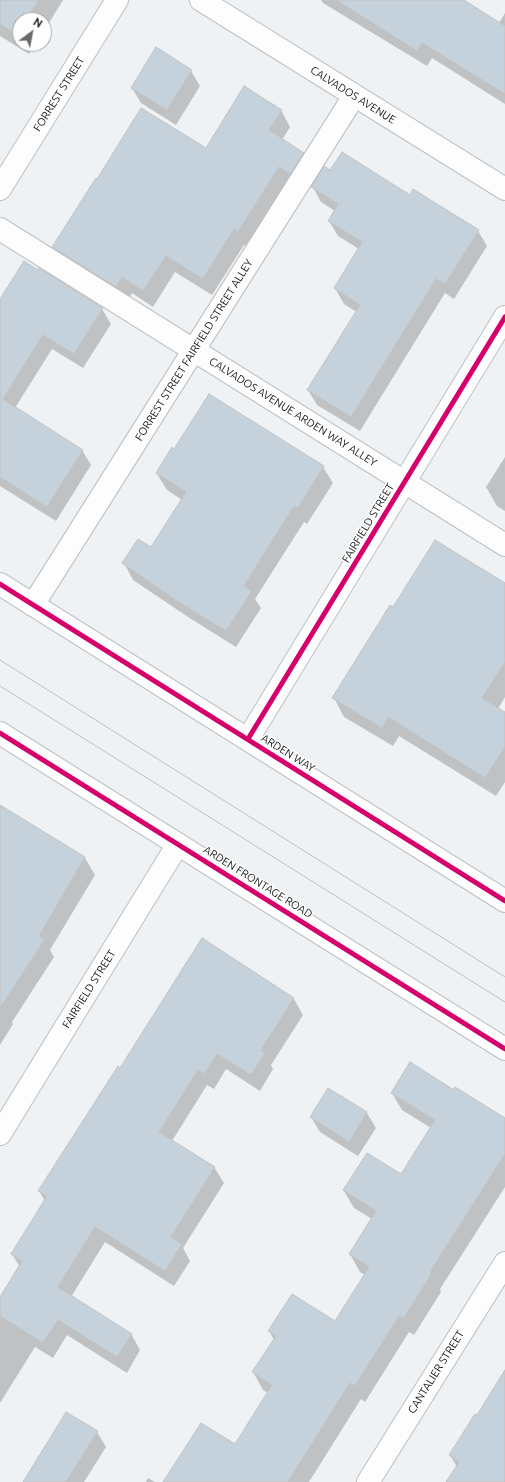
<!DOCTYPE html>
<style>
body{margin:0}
#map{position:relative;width:505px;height:1482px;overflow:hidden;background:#eff2f4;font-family:Ubuntu,sans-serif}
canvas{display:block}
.north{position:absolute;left:12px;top:12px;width:40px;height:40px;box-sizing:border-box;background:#fefefe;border:1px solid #a5a6a6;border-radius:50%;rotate:32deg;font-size:11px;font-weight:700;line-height:16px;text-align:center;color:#202223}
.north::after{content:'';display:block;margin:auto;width:14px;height:18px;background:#686b6c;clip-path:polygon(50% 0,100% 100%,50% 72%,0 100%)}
</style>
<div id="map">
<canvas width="505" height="1482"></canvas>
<div class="north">N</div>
</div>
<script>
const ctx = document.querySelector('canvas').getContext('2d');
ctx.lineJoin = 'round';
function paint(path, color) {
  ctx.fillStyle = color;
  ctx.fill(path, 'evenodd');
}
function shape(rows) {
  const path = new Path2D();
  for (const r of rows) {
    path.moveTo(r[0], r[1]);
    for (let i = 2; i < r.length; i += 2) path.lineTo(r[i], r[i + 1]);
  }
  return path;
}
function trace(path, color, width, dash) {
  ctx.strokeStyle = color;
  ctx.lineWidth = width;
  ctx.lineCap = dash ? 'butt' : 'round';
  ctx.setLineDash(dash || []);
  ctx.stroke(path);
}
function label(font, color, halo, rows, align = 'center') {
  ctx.font = font + ' Ubuntu,sans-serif';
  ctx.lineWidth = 3;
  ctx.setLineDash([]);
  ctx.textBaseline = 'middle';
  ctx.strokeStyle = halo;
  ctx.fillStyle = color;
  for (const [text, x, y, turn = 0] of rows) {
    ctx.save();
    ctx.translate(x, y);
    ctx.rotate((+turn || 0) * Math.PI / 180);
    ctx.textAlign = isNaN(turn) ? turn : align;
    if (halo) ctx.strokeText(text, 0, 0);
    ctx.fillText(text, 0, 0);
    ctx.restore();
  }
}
paint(shape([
 [0,0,63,0,44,31,44,20,20,20,20,44,36,44,29,54,0,36],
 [321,0,462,0,499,23,505,13,505,104,432,58,427,66,323,3],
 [191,71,200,86,176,125,141,103,132,88],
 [281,110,290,127,282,140,303,153,312,170,248,247,244,245,212,295,175,272,153,307,132,293,126,303,63,263,53,247,206,149],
 [331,172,410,196,478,231,487,246,454,299,445,293,360,431,317,405,308,390,357,312,344,304,335,288,359,249,338,236,329,221,335,211,321,202,313,187],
 [38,271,102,309,111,324,83,368,52,349,15,408,82,450,91,465,56,521,0,486,0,301],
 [505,457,505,511,497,506,486,487],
 [323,467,333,483,307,524,304,522,255,599,261,608,236,647,188,617,133,580,124,563,152,549,182,500,167,490,157,474],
 [505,584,505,697,498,709,505,713,505,782,496,796,399,736,393,746,344,717,334,698,393,608],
 [0,807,85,858,95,875,50,950,54,957,12,1022,13,1024,0,1045],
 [294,999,303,1015,271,1065,273,1069,260,1091,226,1069,214,1089,207,1085,172,1141,214,1167,224,1183,183,1248,190,1261,174,1286,105,1242,71,1297,131,1334,140,1350,127,1373,67,1335,53,1358,35,1347,0,1403,0,1298,20,1267,12,1254,45,1201,39,1191,121,1069],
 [328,1089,367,1113,376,1128,358,1156,320,1132,311,1117],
 [454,1091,505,1120,505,1187,440,1289,441,1292,414,1335,409,1332,365,1402,361,1399,309,1482,164,1482,235,1446,268,1393,263,1390,253,1372,274,1340,269,1331,335,1322,365,1275,360,1272,350,1254,372,1219,354,1208,344,1191,402,1176,431,1128,402,1110,392,1093],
 [505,1372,505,1482,447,1482,457,1467,450,1455,477,1416],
 [97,1432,106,1447,84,1482,34,1482],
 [148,1478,155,1482,146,1482]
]), '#0003');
const building = shape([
 [0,0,39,0,26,20,20,20,20,30,17,35,0,24,0,0],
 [336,0,464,0,505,26,505,94,422,43,417,51,336,0],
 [156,47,192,70,167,110,131,88,156,47],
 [244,86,282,110,269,130,304,153,290,174,279,167,238,232,234,229,203,279,166,256,143,291,122,277,116,287,52,247,96,178,97,179,141,108,206,148,244,86],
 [342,152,410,195,413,189,479,230,445,284,436,279,351,417,307,390,360,305,334,288,362,242,328,221,338,204,311,187,324,166,330,170,342,152],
 [24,261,38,270,39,268,103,308,74,354,43,335,3,399,83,450,47,507,0,477,0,299,24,261],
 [209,394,324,466,298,508,294,506,244,586,252,591,226,631,177,601,122,563,138,539,151,547,186,492,156,473,172,447,174,449,209,394],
 [435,540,505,583,505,662,482,698,505,712,505,747,485,778,388,717,382,728,332,698,390,605,393,607,435,540],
 [0,805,85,857,39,936,45,939,0,1008,0,805],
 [202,938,294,998,261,1050,265,1053,251,1075,217,1054,204,1074,198,1070,159,1132,215,1167,171,1237,182,1244,165,1271,95,1227,58,1287,132,1334,117,1357,58,1320,43,1343,0,1316,0,1297,22,1261,11,1254,47,1196,38,1191,118,1066,120,1068,202,938],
 [410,1062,454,1090,455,1087,505,1118,505,1154,430,1272,432,1273,404,1318,399,1316,355,1386,350,1383,288,1482,163,1482,201,1423,235,1444,272,1385,252,1372,276,1336,268,1331,292,1294,335,1321,369,1267,349,1254,376,1211,343,1190,367,1153,401,1174,435,1120,391,1093,410,1062],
 [328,1088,367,1112,349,1142,310,1117,328,1088],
 [505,1370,505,1482,446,1482,459,1462,449,1455,475,1414,477,1415,505,1370],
 [66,1412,98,1431,66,1482,23,1482,66,1412]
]);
paint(building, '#c6d2db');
trace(building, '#c0c2c3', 1);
const minor = shape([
 [201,0,505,189],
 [0,189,117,0],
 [0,229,505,545],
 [33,605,354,96],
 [0,733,505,1049],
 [248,739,505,317],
 [0,1134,178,844],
 [368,1482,505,1263]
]);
const major = shape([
 [0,584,505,901]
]);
trace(minor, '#bebfc1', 24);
trace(major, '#bebfc1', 24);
trace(minor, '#fdfdfd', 22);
trace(major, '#fdfdfd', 22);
trace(shape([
 [0,660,505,977],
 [0,686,505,1002]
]), '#bfbfbf', 1);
trace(shape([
 [0,584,505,901],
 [0,733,505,1049],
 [248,739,505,317]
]), '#d6006c', 5);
label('11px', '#202223', '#fefefe', [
 ["FORREST STREET",59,94,-58],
 ["CALVADOS AVENUE",353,95,32],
 ["FORREST STREET FAIRFIELD STREET ALLEY",194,350,-58],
 ["CALVADOS AVENUE ARDEN WAY ALLEY",293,412,32],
 ["FAIRFIELD STREET",368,523,-59],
 ["ARDEN WAY",288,753,32],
 ["ARDEN FRONTAGE ROAD",258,882,32],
 ["FAIRFIELD STREET",89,989,-58],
 ["CANTALIER STREET",436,1372,-58]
]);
</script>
